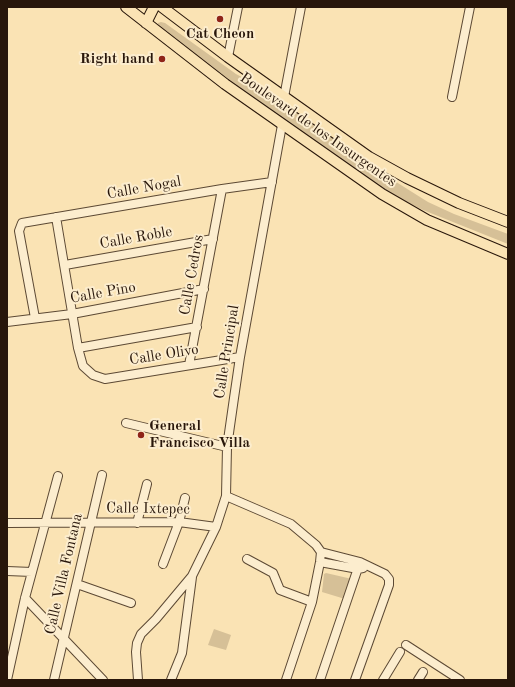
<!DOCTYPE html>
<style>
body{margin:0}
#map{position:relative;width:515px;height:687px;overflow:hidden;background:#fae3b4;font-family:"Old Standard TT",serif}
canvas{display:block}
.frame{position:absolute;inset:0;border:8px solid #28160a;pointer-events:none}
</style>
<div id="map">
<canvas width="515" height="687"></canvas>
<div class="frame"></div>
</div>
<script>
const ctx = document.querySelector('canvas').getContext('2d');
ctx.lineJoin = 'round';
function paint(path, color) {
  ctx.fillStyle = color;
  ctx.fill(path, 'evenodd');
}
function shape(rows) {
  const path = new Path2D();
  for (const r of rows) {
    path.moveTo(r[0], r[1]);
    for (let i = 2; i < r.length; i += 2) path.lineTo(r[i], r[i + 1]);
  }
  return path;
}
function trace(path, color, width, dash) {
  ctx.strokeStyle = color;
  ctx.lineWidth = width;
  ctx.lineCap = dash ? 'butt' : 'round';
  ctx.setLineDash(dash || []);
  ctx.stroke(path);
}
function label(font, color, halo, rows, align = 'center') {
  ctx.font = font + ' "Old Standard TT",serif';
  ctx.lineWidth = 4;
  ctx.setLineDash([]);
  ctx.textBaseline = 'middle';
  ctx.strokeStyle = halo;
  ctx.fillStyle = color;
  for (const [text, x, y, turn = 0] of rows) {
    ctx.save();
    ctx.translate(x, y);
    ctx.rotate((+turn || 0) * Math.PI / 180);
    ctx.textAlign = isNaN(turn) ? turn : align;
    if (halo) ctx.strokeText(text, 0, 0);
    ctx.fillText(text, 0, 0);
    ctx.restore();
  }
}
paint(shape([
 [161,22,165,23,236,74,255,84,377,170,428,202,454,214,508,234,508,244,423,210,399,198,368,180,157,27,158,23],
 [326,573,352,579,345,599,322,592,324,574],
 [214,629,231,635,226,650,208,645]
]), '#d6c097');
const minor = shape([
 [228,57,238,7],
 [284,97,301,7],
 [452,97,470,7],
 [56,217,78,348,83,366,93,375,105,379,240,357],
 [65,265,213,239],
 [35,318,19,231,22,223,222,189,272,182],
 [7,322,72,314,204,289],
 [78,348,197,327],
 [189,365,222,189],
 [126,423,227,447],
 [226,496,291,524,316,545,321,552,360,562,385,574,389,579,389,585,355,680],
 [7,523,179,522,216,527],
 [137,523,147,484],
 [247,559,273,573,280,590,312,602],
 [320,562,358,569,363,568],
 [163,564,179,522,185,498],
 [7,571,32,572],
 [77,584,131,603],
 [25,598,103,680],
 [406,645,460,680],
 [7,680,25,598,58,476],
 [54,680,102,475],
 [138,680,136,652,137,643,141,634,156,619,192,576,216,527,226,496,227,447,234,398,240,357,282,125],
 [171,680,182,653,192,577],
 [286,680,312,602,320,562,321,552],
 [320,680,360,562],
 [383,680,400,652],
 [418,680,423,672]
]);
const major = shape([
 [126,7,225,84,382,194,427,220,508,254],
 [162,7,228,57,369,157,407,178,459,203,508,222],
 [146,23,154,7]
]);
trace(minor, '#5c4934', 10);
trace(major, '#28160a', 12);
trace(minor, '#fcedce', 8);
trace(major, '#fae3b4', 10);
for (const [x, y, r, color] of [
 [220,19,4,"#8f2418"],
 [162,59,4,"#8f2418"],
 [141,435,4,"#8f2418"]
]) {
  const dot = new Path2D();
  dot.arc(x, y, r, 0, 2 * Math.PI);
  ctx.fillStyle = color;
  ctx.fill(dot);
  trace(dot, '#fcedce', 1.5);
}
label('bold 15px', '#28160a', '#fcedce', [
 ["Cat Cheon",220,34],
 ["Right hand",154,59,"right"],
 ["General",149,426,"left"],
 ["Francisco Villa",149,443,"left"]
]);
label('15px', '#28160a', '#fcedce', [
 ["Boulevard de los Insurgentes",318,130,35],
 ["Calle Nogal",144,188,-10],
 ["Calle Roble",136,238,-10],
 ["Calle Cedros",192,275,-80],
 ["Calle Pino",103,293,-10],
 ["Calle Principal",227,352,-81],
 ["Calle Olivo",164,355,-9],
 ["Calle Ixtepec",148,509,1],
 ["Calle Villa Fontana",64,574,-77]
]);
</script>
